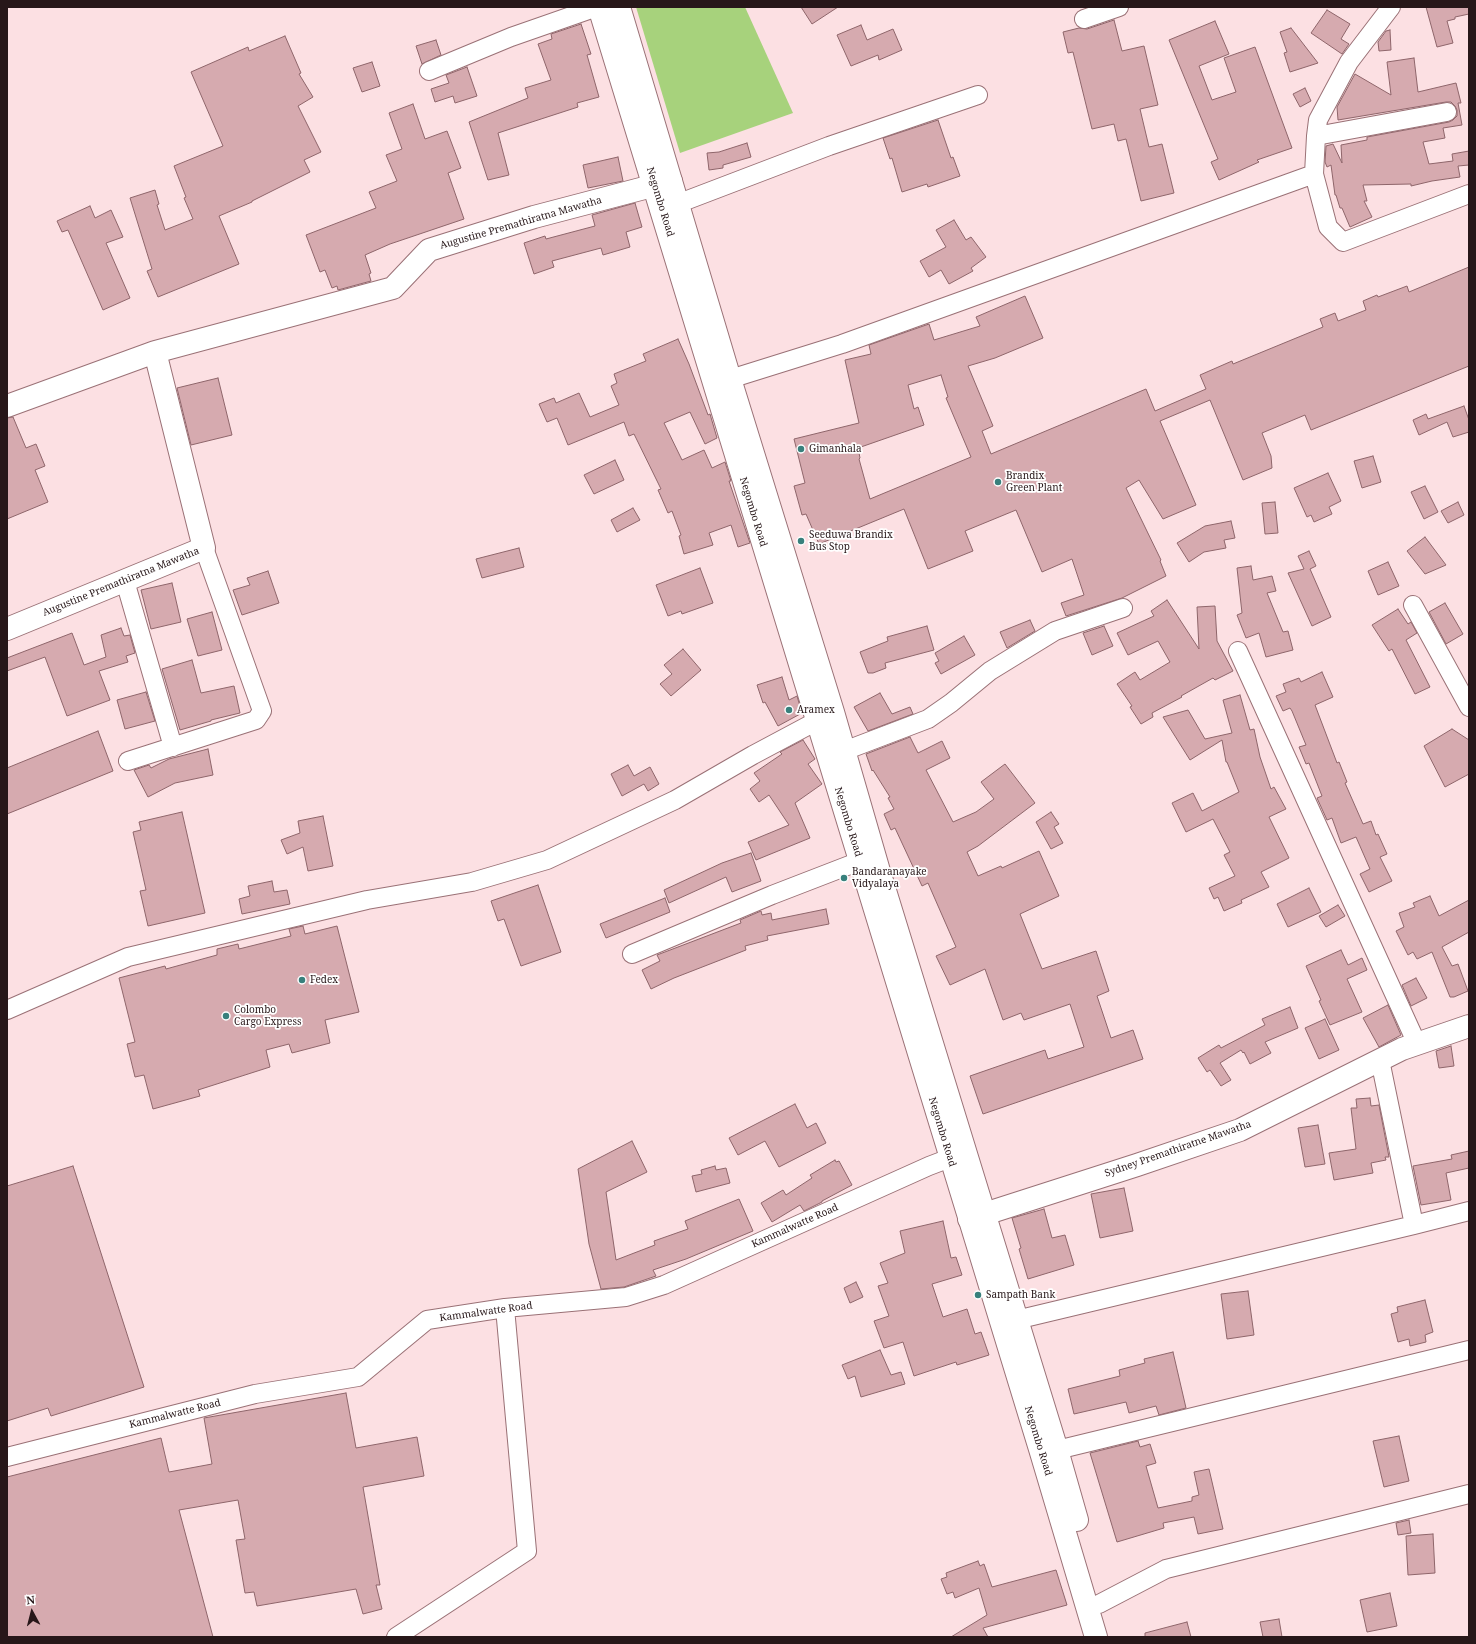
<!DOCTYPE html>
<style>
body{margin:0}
#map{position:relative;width:1476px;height:1644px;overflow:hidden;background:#fce0e3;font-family:"Noto Serif",serif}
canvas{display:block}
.frame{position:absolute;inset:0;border:8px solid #271719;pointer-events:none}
.north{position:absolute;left:12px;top:1592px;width:40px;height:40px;-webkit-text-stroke:3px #fff;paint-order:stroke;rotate:353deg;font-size:11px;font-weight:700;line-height:16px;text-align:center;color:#271719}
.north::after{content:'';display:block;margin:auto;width:14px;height:18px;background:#271719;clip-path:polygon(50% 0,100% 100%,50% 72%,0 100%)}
</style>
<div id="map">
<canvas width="1476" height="1644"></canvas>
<div class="frame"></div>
<div class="north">N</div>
</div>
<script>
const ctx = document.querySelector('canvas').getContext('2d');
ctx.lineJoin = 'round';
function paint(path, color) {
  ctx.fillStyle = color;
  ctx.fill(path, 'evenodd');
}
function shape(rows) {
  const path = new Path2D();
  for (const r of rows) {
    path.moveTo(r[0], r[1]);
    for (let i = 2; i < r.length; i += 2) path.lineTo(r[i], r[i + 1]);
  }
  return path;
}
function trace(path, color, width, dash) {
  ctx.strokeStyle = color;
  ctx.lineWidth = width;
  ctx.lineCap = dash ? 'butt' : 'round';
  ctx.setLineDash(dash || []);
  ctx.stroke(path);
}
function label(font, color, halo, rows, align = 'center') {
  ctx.font = font + ' "Noto Serif",serif';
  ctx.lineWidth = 3.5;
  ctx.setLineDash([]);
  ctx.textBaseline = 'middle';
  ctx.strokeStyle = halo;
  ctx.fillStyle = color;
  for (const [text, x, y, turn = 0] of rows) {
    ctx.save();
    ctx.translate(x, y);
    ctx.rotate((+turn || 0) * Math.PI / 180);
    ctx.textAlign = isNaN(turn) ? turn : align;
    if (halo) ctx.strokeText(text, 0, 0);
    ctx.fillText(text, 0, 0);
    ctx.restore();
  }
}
paint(shape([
 [636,7,745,7,793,113,680,153]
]), '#a7d27c');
const building = shape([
 [801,7,838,7,812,24,801,7],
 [1426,7,1469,7,1469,14,1455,17,1455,19,1447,21,1453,43,1437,47,1426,7],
 [1327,10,1350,24,1341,39,1349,44,1342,54,1311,33,1327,10],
 [1114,20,1122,51,1144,46,1158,105,1140,109,1149,147,1162,144,1174,193,1141,201,1126,139,1118,141,1114,124,1092,129,1073,52,1068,53,1063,32,1079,28,1087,29,1114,20],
 [1215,21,1229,54,1199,66,1212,100,1236,92,1224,58,1255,47,1292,148,1257,160,1259,162,1219,180,1211,162,1218,159,1169,40,1215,21],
 [581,24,591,54,587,55,599,97,577,103,578,107,498,133,509,175,488,180,469,122,528,98,525,88,551,80,538,44,552,39,551,34,581,24],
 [861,25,867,40,893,29,902,50,879,60,878,55,851,66,837,35,861,25],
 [1291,28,1318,63,1290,72,1284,53,1287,52,1280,32,1291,28],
 [1390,30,1391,50,1379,51,1378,42,1386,31,1390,30],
 [285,36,301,73,299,74,313,97,298,106,321,152,304,160,310,172,252,201,252,202,219,216,239,264,158,297,147,271,152,269,130,198,155,190,159,204,157,205,165,230,193,219,184,198,186,197,174,166,223,146,191,72,248,47,249,51,285,36],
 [436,40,441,55,422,64,416,46,436,40],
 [1414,58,1418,92,1456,83,1461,103,1458,103,1462,125,1443,128,1445,138,1423,142,1429,164,1453,161,1452,154,1469,151,1469,165,1458,166,1460,177,1432,181,1411,186,1411,184,1363,185,1367,201,1364,201,1372,217,1350,227,1342,208,1340,208,1336,195,1335,195,1331,165,1327,167,1325,162,1326,146,1333,144,1342,163,1341,145,1367,140,1367,137,1449,122,1453,120,1457,116,1457,110,1455,106,1451,102,1446,102,1338,120,1337,107,1355,74,1391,95,1387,62,1414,58],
 [372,62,380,86,362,92,353,68,372,62],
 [467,67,477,96,455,103,453,96,435,102,431,89,449,83,446,75,467,67],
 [1305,88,1311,101,1300,107,1293,94,1305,88],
 [413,104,425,139,447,131,461,168,448,173,464,219,390,244,365,255,371,273,369,274,371,281,338,290,337,286,332,288,325,270,320,272,306,235,376,208,369,192,397,181,386,155,402,149,389,113,413,104],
 [938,120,951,158,953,157,960,176,928,187,927,184,902,192,892,158,890,159,883,138,938,120],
 [747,143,751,157,723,165,723,168,709,170,707,153,719,152,747,143],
 [618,157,623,181,588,188,583,165,618,157],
 [635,203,642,227,626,232,630,247,603,255,601,248,552,261,554,267,534,274,524,243,545,236,546,239,595,226,592,215,635,203],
 [90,206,95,218,111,210,123,237,106,243,130,298,103,310,68,230,62,232,57,221,90,206],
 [954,220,966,240,971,237,986,257,971,268,973,271,949,284,941,270,929,277,920,261,946,247,936,230,954,220],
 [1469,267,1469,366,1311,430,1305,415,1262,433,1271,456,1272,468,1243,480,1210,400,1160,421,1196,505,1163,519,1139,480,1126,488,1161,560,1160,561,1166,576,1122,598,1066,616,1061,603,1084,595,1072,559,1042,572,1016,510,965,531,973,551,928,569,904,509,819,544,806,514,802,515,794,486,805,483,794,439,859,423,845,360,871,354,869,345,929,324,934,340,980,326,976,317,1025,296,1043,338,995,358,968,366,993,426,982,431,991,454,1146,389,1155,411,1206,389,1200,375,1232,361,1233,364,1323,327,1320,319,1335,313,1338,321,1366,310,1363,301,1377,295,1378,297,1407,286,1409,292,1469,267],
 [941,375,948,397,946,398,971,457,870,499,859,459,860,458,858,448,924,425,918,407,914,409,908,385,941,375],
 [678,339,689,364,708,415,710,414,717,438,705,444,690,412,664,423,682,460,704,450,712,468,725,462,731,481,729,481,750,543,738,547,731,525,709,533,713,545,684,554,679,536,681,535,672,511,668,513,658,490,661,489,634,434,629,436,624,422,568,445,557,418,547,422,539,404,554,398,556,403,579,393,590,417,619,405,611,386,617,383,614,374,646,361,643,354,678,339],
 [218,378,232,435,191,445,177,388,218,378],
 [1464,406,1469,420,1469,432,1453,437,1447,422,1419,435,1413,420,1426,414,1428,419,1464,406],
 [13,417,26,448,36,444,45,466,35,470,48,502,7,519,7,418,13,417],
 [1373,456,1381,482,1362,488,1354,461,1373,456],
 [615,460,624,480,594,494,584,475,615,460],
 [1328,473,1341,501,1329,507,1332,514,1314,522,1311,515,1307,517,1294,488,1328,473],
 [1425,486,1438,512,1424,519,1411,492,1425,486],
 [1275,502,1278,533,1265,534,1262,503,1275,502],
 [1458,502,1464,515,1448,523,1441,511,1458,502],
 [633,508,640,520,617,532,611,520,633,508],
 [1231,521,1235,538,1224,540,1226,548,1204,552,1189,562,1177,543,1205,526,1231,521],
 [1425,537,1446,565,1425,574,1407,551,1425,537],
 [519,548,524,567,482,578,476,559,519,548],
 [1309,551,1316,566,1310,569,1331,617,1312,626,1288,573,1304,569,1298,556,1309,551],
 [1388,562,1399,586,1378,595,1368,571,1388,562],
 [1251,566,1253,580,1272,576,1276,591,1267,593,1283,632,1288,631,1293,650,1266,657,1259,633,1246,638,1237,615,1242,613,1237,568,1251,566],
 [700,568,713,603,682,614,681,611,668,616,656,585,700,568],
 [268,571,279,603,242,615,233,590,250,585,247,578,268,571],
 [172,583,181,622,151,629,141,590,172,583],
 [1167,600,1199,649,1197,607,1215,606,1217,641,1233,671,1215,680,1213,678,1181,696,1182,697,1152,713,1153,717,1141,724,1130,707,1132,706,1117,684,1135,672,1140,680,1170,662,1158,641,1128,655,1117,633,1154,616,1151,611,1167,600],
 [1445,603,1463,634,1446,644,1429,612,1445,603],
 [1398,609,1408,624,1411,622,1417,633,1406,640,1430,687,1415,694,1392,649,1389,651,1372,625,1398,609],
 [212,612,222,650,198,656,187,619,212,612],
 [1030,620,1035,631,1007,648,1000,632,1030,620],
 [927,626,934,650,885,663,886,668,873,673,868,673,860,652,888,641,887,637,927,626],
 [1104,626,1113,646,1092,655,1083,633,1104,626],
 [121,628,124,636,130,635,135,653,126,656,128,662,99,671,110,700,67,716,45,657,7,671,7,658,72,633,84,665,106,657,101,635,121,628],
 [964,636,975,655,941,674,935,663,939,661,935,653,964,636],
 [683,649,701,670,671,696,660,684,672,674,664,665,683,649],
 [192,660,201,693,234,686,240,713,211,720,211,721,180,730,162,669,192,660],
 [1322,672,1333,697,1315,705,1337,763,1339,762,1347,782,1345,783,1363,824,1371,821,1376,835,1378,834,1387,854,1380,857,1392,881,1369,892,1360,874,1370,869,1356,837,1341,843,1332,818,1327,820,1317,798,1322,796,1309,763,1306,764,1299,747,1306,745,1292,711,1290,708,1283,711,1276,696,1286,692,1283,684,1299,678,1301,682,1322,672],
 [782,677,789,700,797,696,802,713,778,726,765,702,763,703,757,685,782,677],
 [146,692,155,721,125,729,117,700,146,692],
 [880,693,892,714,910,707,913,714,868,731,854,707,880,693],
 [1240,695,1250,730,1254,729,1260,757,1271,789,1274,787,1286,809,1269,817,1289,858,1261,872,1269,887,1241,900,1242,903,1224,911,1218,897,1214,899,1209,888,1235,876,1224,855,1230,852,1213,819,1186,832,1172,803,1193,793,1202,811,1239,792,1227,762,1226,762,1222,740,1190,760,1163,717,1188,710,1205,739,1232,733,1223,700,1240,695],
 [1452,729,1469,740,1469,774,1445,787,1424,746,1452,729],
 [98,731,113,771,7,814,7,768,98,731],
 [910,737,918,753,942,741,950,758,926,770,953,822,976,812,994,799,981,782,1005,764,1035,803,978,846,967,852,978,876,1001,866,1002,868,1039,851,1059,896,1020,914,1042,969,1096,951,1109,991,1097,996,1111,1038,1133,1030,1143,1059,983,1114,970,1076,1045,1050,1048,1059,1084,1047,1070,1004,1024,1020,1021,1013,1003,1020,985,969,950,985,936,956,956,947,928,883,922,886,895,828,891,830,884,814,894,809,888,798,890,797,873,770,872,771,866,754,910,737],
 [803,740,815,759,808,764,822,784,795,803,810,838,756,860,748,842,789,825,769,795,759,802,750,789,760,781,754,773,782,754,780,752,803,740],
 [208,749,213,775,175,783,148,797,134,770,149,765,151,768,169,759,208,749],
 [628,765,634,776,650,767,659,784,648,791,644,784,622,796,611,774,628,765],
 [182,812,205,913,148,926,140,891,146,890,133,832,141,830,139,822,182,812],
 [1051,812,1059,824,1054,827,1063,843,1051,849,1036,822,1051,812],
 [323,816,333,866,308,871,303,847,287,854,281,840,300,833,298,821,323,816],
 [751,853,761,881,732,892,726,877,669,903,664,890,722,863,751,853],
 [272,881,274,892,287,890,290,904,242,914,239,899,250,896,248,886,272,881],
 [538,885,561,952,521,966,504,919,498,921,491,901,538,885],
 [1309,888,1321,912,1288,927,1277,904,1309,888],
 [1430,896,1439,916,1469,900,1469,932,1442,947,1452,966,1458,964,1468,991,1454,997,1450,997,1432,952,1417,959,1413,952,1408,955,1396,931,1404,927,1399,913,1415,907,1413,903,1430,896],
 [665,898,670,912,606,938,600,924,665,898],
 [1338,905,1345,916,1326,927,1319,916,1338,905],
 [826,909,829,924,767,936,768,940,745,946,746,950,674,978,651,989,642,970,660,961,657,955,741,923,740,920,761,911,762,915,771,913,772,920,826,909],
 [303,926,305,934,337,926,359,1012,325,1020,330,1043,292,1053,289,1044,266,1050,270,1067,198,1090,200,1096,153,1109,144,1075,135,1077,127,1044,135,1042,119,978,165,966,166,969,217,955,217,949,238,944,239,949,291,936,289,929,303,926],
 [1341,950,1348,965,1362,958,1367,970,1347,979,1362,1012,1330,1025,1319,1001,1321,1000,1306,966,1341,950],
 [1416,978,1427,998,1411,1006,1402,985,1416,978],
 [1388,1005,1401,1035,1379,1047,1363,1018,1388,1005],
 [1290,1007,1298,1028,1265,1042,1271,1053,1250,1064,1244,1052,1243,1053,1241,1050,1220,1063,1231,1080,1221,1086,1210,1070,1207,1072,1198,1058,1219,1045,1221,1048,1265,1025,1262,1019,1290,1007],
 [1325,1019,1339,1050,1319,1059,1305,1028,1325,1019],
 [1451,1046,1454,1066,1439,1068,1436,1051,1451,1046],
 [1370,1098,1371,1106,1379,1105,1389,1157,1385,1157,1386,1160,1371,1163,1373,1173,1334,1180,1329,1153,1356,1149,1351,1108,1357,1108,1356,1099,1370,1098],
 [795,1104,807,1128,816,1123,826,1143,779,1167,765,1141,738,1155,729,1138,795,1104],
 [1318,1125,1325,1164,1305,1167,1298,1128,1318,1125],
 [632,1141,647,1172,606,1192,616,1260,655,1245,654,1241,688,1229,685,1221,739,1199,753,1231,686,1259,653,1270,656,1276,624,1287,601,1289,589,1244,578,1169,632,1141],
 [1469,1151,1469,1168,1446,1173,1451,1200,1421,1205,1413,1166,1452,1159,1451,1155,1469,1151],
 [835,1160,836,1162,839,1161,852,1185,822,1201,822,1202,804,1211,800,1205,772,1222,761,1203,783,1190,786,1195,812,1178,810,1175,835,1160],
 [73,1166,144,1387,51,1416,48,1408,7,1421,7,1186,73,1166],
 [715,1166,716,1170,726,1168,730,1183,696,1192,692,1176,702,1174,701,1170,715,1166],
 [1124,1188,1133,1231,1100,1238,1091,1194,1124,1188],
 [1044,1209,1052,1238,1065,1235,1074,1265,1028,1279,1019,1249,1021,1248,1012,1218,1044,1209],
 [943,1221,951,1258,956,1257,962,1275,932,1284,943,1317,967,1309,975,1334,981,1332,989,1355,957,1365,956,1362,914,1376,903,1342,884,1348,874,1321,889,1316,878,1286,888,1283,880,1263,905,1253,900,1231,943,1221],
 [856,1282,863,1297,850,1303,844,1288,856,1282],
 [1248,1291,1254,1335,1227,1339,1221,1294,1248,1291],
 [1425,1300,1433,1332,1425,1335,1426,1342,1410,1346,1409,1339,1398,1342,1391,1314,1398,1312,1397,1307,1425,1300],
 [880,1350,891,1375,901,1372,905,1384,861,1397,855,1376,848,1379,842,1365,880,1350],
 [1173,1352,1186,1408,1159,1415,1156,1406,1129,1413,1126,1402,1074,1414,1068,1389,1120,1376,1119,1370,1145,1363,1144,1359,1173,1352],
 [346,1393,356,1448,417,1437,424,1476,363,1487,380,1585,376,1585,382,1609,363,1614,356,1589,257,1606,254,1592,245,1593,236,1540,245,1539,238,1500,179,1510,213,1637,7,1637,7,1477,161,1438,169,1472,212,1464,204,1418,346,1393],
 [1399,1436,1409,1481,1384,1487,1373,1441,1399,1436],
 [1138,1441,1140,1447,1150,1444,1156,1463,1146,1466,1158,1508,1192,1501,1192,1497,1199,1495,1194,1472,1209,1469,1223,1529,1198,1534,1194,1517,1163,1523,1164,1528,1117,1542,1090,1453,1138,1441],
 [1409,1520,1411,1533,1398,1535,1396,1523,1409,1520],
 [1433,1534,1435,1573,1408,1575,1406,1536,1433,1534],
 [978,1561,980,1566,984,1564,992,1587,1056,1570,1067,1605,983,1628,988,1637,951,1637,987,1615,979,1588,955,1598,953,1592,947,1594,941,1579,947,1577,946,1573,978,1561],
 [1390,1593,1397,1626,1367,1632,1360,1600,1390,1593],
 [1279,1619,1282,1637,1263,1637,1260,1622,1279,1619],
 [1187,1622,1191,1637,1145,1637,1145,1633,1187,1622]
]);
paint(building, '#d6aaaf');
trace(building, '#8e656a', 1);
const minor = shape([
 [1391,7,1349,62,1318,120,1316,136,1314,174,1328,227,1343,242,1469,194],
 [1084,19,1119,7],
 [429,71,511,37,597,7],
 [1316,136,1447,112],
 [677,204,829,146,978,95],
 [730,379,842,344,1314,174],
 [125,581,173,747],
 [1413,605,1469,707],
 [1238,651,1417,1044],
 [844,751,928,719,951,703,990,671,1055,631,1123,608],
 [128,761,256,720,262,711,204,548],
 [632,954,772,895,860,861],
 [7,1010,128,957,367,900,472,882,547,860,675,800,753,755,828,715],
 [1380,1060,1414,1225],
 [1016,1320,1414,1225,1469,1211],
 [1057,1450,1469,1350],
 [7,1457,255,1394,358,1377,427,1320,505,1308,626,1297,664,1285,929,1166,963,1153],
 [1099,1604,1166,1569,1469,1494],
 [396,1637,527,1551,505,1308]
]);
const tertiary = shape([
 [969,1219,1137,1165,1240,1130,1402,1049,1469,1026]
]);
const secondary = shape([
 [7,406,155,352],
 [7,629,204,548,155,352,393,288,429,250,534,217,671,181]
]);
const trunk = shape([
 [599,7,1040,1449,1096,1637],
 [619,7,730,379,833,712,879,871,1057,1450,1077,1520]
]);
trace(minor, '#9a7176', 20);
trace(tertiary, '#9a7176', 24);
trace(secondary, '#9a7176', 24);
trace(trunk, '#9a7176', 24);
trace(minor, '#fff', 18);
trace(tertiary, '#fff', 22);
trace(secondary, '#fff', 22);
trace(trunk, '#fff', 22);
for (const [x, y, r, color] of [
 [801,449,4,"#38807c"],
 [998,482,4,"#38807c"],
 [801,541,4,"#38807c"],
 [789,710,4,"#38807c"],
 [844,878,4,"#38807c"],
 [302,980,4,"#38807c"],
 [226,1016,4,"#38807c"],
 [978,1295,4,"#38807c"]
]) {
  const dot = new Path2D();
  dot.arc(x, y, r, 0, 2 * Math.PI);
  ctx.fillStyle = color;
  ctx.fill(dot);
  trace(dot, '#fff', 1.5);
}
label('10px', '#271719', '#fff', [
 ["Negombo Road",660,202,73],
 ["Augustine Premathiratna Mawatha",521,223,-16],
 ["Negombo Road",753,512,73],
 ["Augustine Premathiratna Mawatha",121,582,-22],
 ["Negombo Road",848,822,73],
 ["Negombo Road",942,1132,73],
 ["Sydney Premathiratne Mawatha",1178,1149,-19],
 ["Kammalwatte Road",795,1226,-24],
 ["Kammalwatte Road",486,1312,-8],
 ["Kammalwatte Road",175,1414,-14],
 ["Negombo Road",1038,1441,73]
]);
label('10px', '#271719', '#fff', [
 ["Gimanhala",809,449],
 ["Brandix",1006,476],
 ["Green Plant",1006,488],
 ["Seeduwa Brandix",809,535],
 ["Bus Stop",809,547],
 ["Aramex",797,710],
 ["Bandaranayake",852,872],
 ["Vidyalaya",852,884],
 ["Fedex",310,980],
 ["Colombo",234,1010],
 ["Cargo Express",234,1022],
 ["Sampath Bank",986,1295]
], 'left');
</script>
